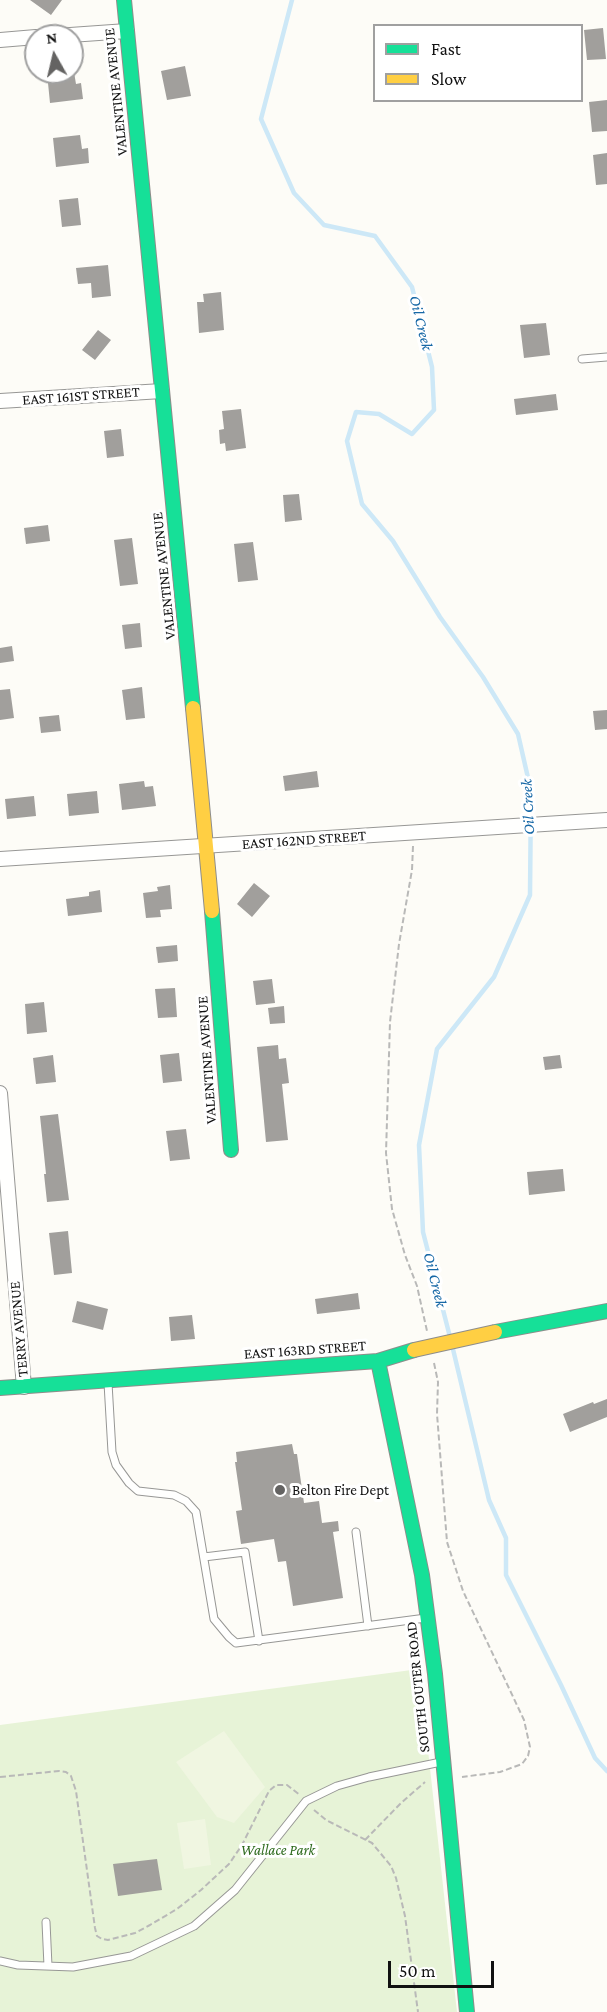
<!DOCTYPE html>
<style>
body{margin:0}
#map{position:relative;width:607px;height:2012px;overflow:hidden;background:#fdfcf7;font-family:"Crimson Pro",serif}
canvas{display:block}
.legend{position:absolute;left:373px;top:24px;width:210px;height:78px;box-sizing:border-box;background:#fff;border:2px solid #a0a0a0;margin:0;padding:8px 10px;list-style:none;font-size:18px;color:#111}
.legend li{display:flex;align-items:center;gap:12px;height:30px}
.legend b{width:30px;border:2px solid #a0a0a0}
.north{position:absolute;left:24px;top:24px;width:60px;height:60px;box-sizing:border-box;background:#fff;border:2px solid #a0a0a0;border-radius:50%;rotate:352deg;font-size:16px;font-weight:700;line-height:24px;text-align:center;color:#111}
.north::after{content:'';display:block;margin:auto;width:21px;height:27px;background:#646362;clip-path:polygon(50% 0,100% 100%,50% 72%,0 100%)}
.scale{position:absolute;left:388px;top:1961px;width:106px;height:27px;box-sizing:border-box;border:3px solid #111;border-top:0;padding-left:8px;font-size:18px;line-height:21px;white-space:nowrap;color:#111;-webkit-text-stroke:4px #fff;paint-order:stroke}
</style>
<div id="map">
<canvas width="607" height="2012"></canvas>
<ul class="legend">
<li><b style="height:8px;background:#16e098"></b>Fast</li>
<li><b style="height:8px;background:#ffcf43"></b>Slow</li>
</ul>
<div class="north">N</div>
<div class="scale">50 m</div>
</div>
<script>
const ctx = document.querySelector('canvas').getContext('2d');
ctx.lineJoin = 'round';
function paint(path, color) {
  ctx.fillStyle = color;
  ctx.fill(path, 'evenodd');
}
function shape(rows) {
  const path = new Path2D();
  for (const r of rows) {
    path.moveTo(r[0], r[1]);
    for (let i = 2; i < r.length; i += 2) path.lineTo(r[i], r[i + 1]);
  }
  return path;
}
function trace(path, color, width, dash) {
  ctx.strokeStyle = color;
  ctx.lineWidth = width;
  ctx.lineCap = dash ? 'butt' : 'round';
  ctx.setLineDash(dash || []);
  ctx.stroke(path);
}
function label(font, color, halo, rows, align = 'center') {
  ctx.font = font + ' "Crimson Pro",serif';
  ctx.lineWidth = 6;
  ctx.setLineDash([]);
  ctx.textBaseline = 'middle';
  ctx.strokeStyle = halo;
  ctx.fillStyle = color;
  for (const [text, x, y, turn = 0] of rows) {
    ctx.save();
    ctx.translate(x, y);
    ctx.rotate((+turn || 0) * Math.PI / 180);
    ctx.textAlign = isNaN(turn) ? turn : align;
    if (halo) ctx.strokeText(text, 0, 0);
    ctx.fillText(text, 0, 0);
    ctx.restore();
  }
}
paint(shape([
 [419,1669,457,2012,0,2012,0,1725]
]), '#e7f3d7');
paint(shape([
 [224,1731,265,1787,234,1823,217,1817,176,1762],
 [205,1819,211,1865,184,1869,177,1823]
]), '#f0f6e1');
trace(shape([
 [292,0,261,119,294,193,324,225,375,236,412,287,432,367,434,410,412,434,379,414,356,412,347,441,362,504,393,541,440,617,483,677,518,734,531,791,530,895,494,977,437,1049,419,1145,423,1232,450,1337],
 [452,1345,489,1500,506,1538,506,1575,561,1685,595,1758,607,1771]
]), '#cde8f7', 4.5);
paint(shape([
 [30,0,62,0,51,15],
 [603,28,606,59,587,60,584,30],
 [185,66,191,96,167,100,161,71],
 [57,72,74,72,76,84,81,83,83,99,50,103,47,73],
 [607,100,607,131,592,132,589,102],
 [80,135,82,149,88,148,89,163,56,167,53,138],
 [607,153,607,184,596,185,593,155],
 [78,198,81,225,62,227,59,200],
 [108,265,111,296,92,298,91,283,78,284,76,268],
 [221,292,224,330,199,333,197,302,204,302,203,294],
 [546,323,550,355,524,358,520,325],
 [98,330,111,340,95,360,82,350],
 [556,394,558,410,516,415,514,399],
 [241,409,246,448,226,451,225,443,220,444,219,430,224,429,222,411],
 [121,429,124,456,107,458,104,431],
 [299,494,302,520,285,522,283,495],
 [48,525,50,541,26,544,24,528],
 [132,538,138,584,120,586,114,540],
 [253,542,258,580,238,582,234,544],
 [140,623,142,647,125,649,122,625],
 [12,646,14,661,0,663,0,648],
 [142,687,145,718,126,720,122,690],
 [10,689,14,718,0,720,0,690],
 [607,710,607,729,595,730,593,711],
 [59,715,61,731,41,733,39,717],
 [317,771,319,787,285,791,283,776],
 [144,781,145,787,153,786,156,806,122,810,119,784],
 [97,791,99,813,69,816,67,794],
 [34,796,36,816,7,819,5,799],
 [254,883,270,896,252,917,237,904],
 [170,885,172,909,160,910,161,917,146,918,143,893,158,891,157,887],
 [100,890,102,912,68,916,66,899,89,896,89,892],
 [177,945,178,961,158,963,156,947],
 [272,979,275,1003,256,1005,253,981],
 [175,988,177,1017,158,1018,155,989],
 [44,1002,47,1032,27,1034,25,1004],
 [284,1006,285,1023,270,1024,268,1008],
 [278,1045,279,1059,286,1058,289,1083,282,1084,288,1140,266,1142,257,1047],
 [179,1053,182,1081,163,1083,160,1055],
 [53,1055,56,1082,36,1084,33,1058],
 [560,1055,562,1068,545,1070,543,1057],
 [58,1114,69,1200,47,1202,44,1174,46,1174,40,1116],
 [186,1129,190,1159,170,1161,166,1131],
 [563,1169,565,1191,529,1195,527,1172],
 [68,1231,72,1273,54,1275,49,1233],
 [358,1293,360,1309,317,1314,315,1299],
 [77,1301,108,1309,103,1330,72,1322],
 [192,1315,195,1339,171,1341,169,1317],
 [607,1399,607,1417,570,1432,563,1414,593,1402,594,1404],
 [292,1444,294,1454,297,1454,304,1503,319,1501,322,1523,338,1521,339,1531,333,1532,343,1598,293,1606,286,1561,278,1562,274,1539,241,1544,236,1511,242,1510,235,1462,237,1462,236,1452],
 [157,1859,162,1890,118,1896,113,1864]
]), '#a19f9c');
const lane = shape([
 [582,359,607,357],
 [108,1383,112,1452,116,1465,129,1483,138,1491,174,1495,186,1501,196,1512,214,1619,229,1637,236,1643,426,1618],
 [356,1532,368,1626],
 [204,1557,245,1552,259,1641],
 [46,1922,48,1966],
 [0,1961,18,1965,73,1967,131,1956,194,1926,235,1890,306,1801,337,1786,369,1777,441,1762]
]);
const street = shape([
 [56,36,127,31],
 [0,40,36,37],
 [0,401,162,391],
 [0,859,607,820],
 [0,1093,24,1387]
]);
const fast = shape([
 [124,0,193,708],
 [212,911,231,1150],
 [495,1332,607,1311],
 [378,1361,422,1575,435,1674,467,2012],
 [0,1388,378,1361,414,1350]
]);
const slow = shape([
 [193,708,212,911]
]);
trace(lane, '#979795', 9);
trace(street, '#979795', 16);
trace(fast, '#8e8d8b', 16);
trace(slow, '#8e8d8b', 16);
trace(shape([
 [413,846,412,870,399,944,390,1022,386,1153,392,1209,405,1255,417,1286,427,1331],
 [434,1363,438,1382,437,1414,447,1542,463,1591,524,1720,530,1747,528,1756,522,1764,500,1772,462,1777],
 [418,1691,423,1753],
 [0,1777,59,1771,66,1772,71,1776,76,1791,95,1928,97,1936,102,1939,108,1940,135,1933,150,1925,177,1909,201,1890,229,1864,242,1845,269,1791,276,1785,287,1785,300,1795],
 [314,1810,326,1820,372,1843,391,1866,396,1878,405,1916,418,2012],
 [365,1840,401,1803,425,1782]
]), '#b9b9b8', 2, [6, 3]);
trace(lane, '#fffffe', 7);
trace(street, '#fffffe', 14);
trace(fast, '#16e098', 14);
trace(slow, '#ffcf43', 14);
const slowBridge = shape([
 [414,1350,495,1332]
]);
trace(slowBridge, '#8e8d8b', 16, []);
trace(slowBridge, '#ffcf43', 14);
for (const [x, y, r, color] of [
 [280,1490,6,"#646362"]
]) {
  const dot = new Path2D();
  dot.arc(x, y, r, 0, 2 * Math.PI);
  ctx.fillStyle = color;
  ctx.fill(dot);
  trace(dot, '#fff', 2);
}
label('15px', '#111', '#fff', [
 ["VALENTINE AVENUE",116,92,-96],
 ["EAST 161ST STREET",81,396,-4],
 ["VALENTINE AVENUE",164,576,-96],
 ["EAST 162ND STREET",304,840,-4],
 ["VALENTINE AVENUE",207,1060,-94],
 ["TERRY AVENUE",19,1329,-95],
 ["EAST 163RD STREET",305,1350,-4],
 ["SOUTH OUTER ROAD",418,1687,-96]
]);
label('15px', '#111', '#fff', [
 ["Belton Fire Dept",292,1490]
], 'left');
label('italic 15px', '#2f6b1f', '#fff', [
 ["Wallace Park",278,1850]
]);
label('italic 16px', '#1768a6', '#fff', [
 ["Oil Creek",421,323,76],
 ["Oil Creek",528,807,-93],
 ["Oil Creek",435,1280,76]
]);
</script>
